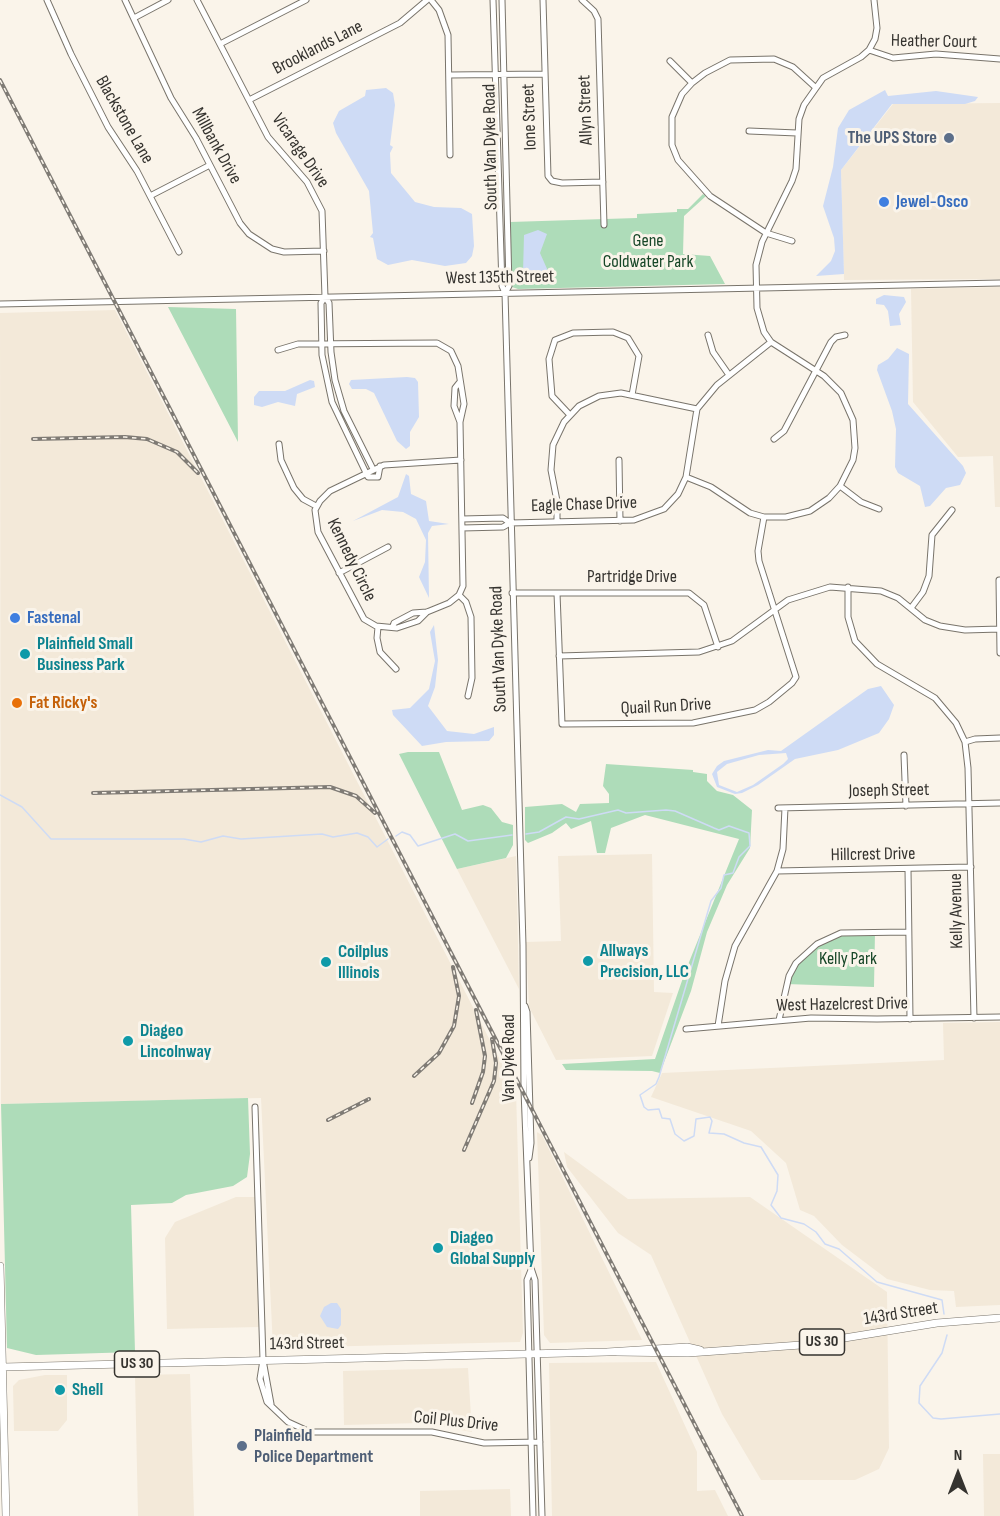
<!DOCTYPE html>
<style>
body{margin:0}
#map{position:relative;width:1000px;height:1516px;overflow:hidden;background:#faf4ea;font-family:"Sofia Sans Condensed",sans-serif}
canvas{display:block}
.north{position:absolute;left:928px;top:1444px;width:60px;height:60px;-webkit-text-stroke:4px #faf4ea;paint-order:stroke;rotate:0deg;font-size:16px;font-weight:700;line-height:24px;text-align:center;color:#35332f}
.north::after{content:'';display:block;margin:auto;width:21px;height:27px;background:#35332f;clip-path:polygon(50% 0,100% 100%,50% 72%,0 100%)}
</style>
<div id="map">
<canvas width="1000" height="1516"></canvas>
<div class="north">N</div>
</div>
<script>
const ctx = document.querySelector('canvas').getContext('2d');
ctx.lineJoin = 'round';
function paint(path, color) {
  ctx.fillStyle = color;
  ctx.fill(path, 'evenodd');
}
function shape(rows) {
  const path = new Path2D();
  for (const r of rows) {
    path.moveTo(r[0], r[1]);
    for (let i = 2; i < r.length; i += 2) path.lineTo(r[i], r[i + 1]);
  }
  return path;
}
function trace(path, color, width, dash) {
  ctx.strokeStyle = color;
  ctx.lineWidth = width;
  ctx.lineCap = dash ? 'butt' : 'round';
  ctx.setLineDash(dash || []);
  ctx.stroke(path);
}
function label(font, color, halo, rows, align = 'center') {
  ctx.font = font + ' "Sofia Sans Condensed",sans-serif';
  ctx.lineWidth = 6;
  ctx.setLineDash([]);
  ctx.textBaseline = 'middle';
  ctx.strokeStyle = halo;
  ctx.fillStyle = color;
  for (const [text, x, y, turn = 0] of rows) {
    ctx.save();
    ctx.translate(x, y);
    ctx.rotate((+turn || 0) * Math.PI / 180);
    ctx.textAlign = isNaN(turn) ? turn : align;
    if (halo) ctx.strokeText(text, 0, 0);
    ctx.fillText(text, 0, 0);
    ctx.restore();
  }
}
paint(shape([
 [1000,103,1000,279,844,280,841,170,893,104],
 [1000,287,1000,507,995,507,993,456,958,457,913,402,911,289],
 [115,310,516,1091,523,1333,520,1342,273,1348,261,1098,1,1104,0,313],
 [652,854,654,992,673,993,652,1056,556,1060,529,1007,526,942,561,941,558,856],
 [516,856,519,989,457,869],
 [1000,1022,1000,1305,956,1307,954,1291,930,1290,887,1279,842,1245,814,1216,800,1210,786,1163,751,1131,651,1097,662,1073,944,1060,943,1023],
 [537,1132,542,1135,642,1340,550,1343,544,1335],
 [564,1152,628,1199,750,1197,887,1292,889,1448,879,1469,855,1480,761,1480,722,1414,651,1255,618,1233,567,1167],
 [236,1197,255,1197,259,1327,167,1329,165,1238,175,1222],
 [656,1362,697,1452,697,1491,715,1490,728,1516,552,1516,549,1363],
 [468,1368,472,1432,421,1423,344,1425,343,1371],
 [190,1374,194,1516,138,1516,135,1375],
 [45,1375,67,1375,67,1420,58,1431,14,1431,13,1386,19,1380],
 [983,1454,1000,1454,1000,1516,984,1516],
 [510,1489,511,1516,420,1516,420,1491]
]), '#f3e9d9');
paint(shape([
 [703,194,706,196,684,216,683,254,710,256,725,284,518,289,512,287,510,222,637,218,637,214,677,212,677,209,688,209],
 [168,307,236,309,238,442],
 [408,752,439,752,462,810,483,805,491,808,502,822,513,825,513,845,506,858,457,869,399,754],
 [606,764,693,770,693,772,707,774,707,781,717,791,733,795,752,810,750,848,727,885,707,932,691,991,660,1073,652,1071,566,1070,562,1064,655,1059,685,972,739,839,645,815,611,828,605,853,597,853,591,821,571,829,566,823,552,833,528,843,525,840,525,807,562,804,576,812,580,804,609,803,609,794,603,786],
 [875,932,874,987,786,984,789,976,806,953,841,933],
 [248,1098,250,1154,247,1177,233,1186,186,1195,172,1203,131,1205,135,1352,36,1355,7,1348,1,1104]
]), '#aedcb9');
paint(shape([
 [386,88,393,93,395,105,390,145,393,147,390,153,391,173,415,202,434,207,461,208,472,214,474,246,472,256,466,263,445,266,412,260,388,265,377,259,373,238,370,237,373,233,369,191,336,133,333,123,339,111,365,96,366,90],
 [885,90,888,96,936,91,978,97,975,101,965,104,892,104,841,170,844,274,816,276,831,261,835,251,834,238,823,206,833,167,838,128,849,110],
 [538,230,547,234,540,253,548,271,523,273,524,235],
 [884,295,904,297,906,302,899,314,901,325,890,326,888,311,884,305,876,304,876,299],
 [897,348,909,354,908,404,963,466,966,473,960,485,946,488,930,506,925,507,920,486,898,473,895,467,896,429,892,411,877,370,878,365,888,359],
 [407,377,415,378,418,382,419,417,410,432,410,446,406,449,397,441,374,393,366,389,352,389,349,384,351,380],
 [310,380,314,381,315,387,297,394,295,406,278,402,262,407,254,405,254,397,259,391,285,391],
 [406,474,409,476,411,494,426,501,429,521,449,524,432,526,428,533,429,598,419,577,425,562,426,540,416,519,403,512,382,510,353,521,398,497],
 [434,625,438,660,435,687,428,706,447,731,474,734,494,727,494,735,489,741,446,742,422,746,393,715,392,710,410,708,429,689,435,661,430,632],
 [881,686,894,705,889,719,879,733,838,750,795,759,758,785,742,793,735,794,717,787,712,774,717,766,724,761,768,750,781,751,868,689],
 [786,753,788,759,783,764,753,785,737,792,719,785,717,772,727,764,759,755],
 [331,1303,337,1303,341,1309,341,1325,338,1329,327,1327,320,1316,324,1307]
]), '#cedbf5');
trace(shape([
 [0,795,22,807,51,839,184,839,201,842,223,836,241,839,322,834,333,837,357,833,368,837,377,847,388,839],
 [526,834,539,832,566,817,579,819,618,810,626,813,666,810,675,811,714,828,719,830,729,826,749,833,750,846,739,857,733,873,724,875,721,888,711,901,659,1077,656,1084,640,1095,644,1107,648,1110,659,1109,662,1118,670,1119,675,1134,684,1141,694,1136,696,1119,710,1117,712,1121,709,1133,724,1134,744,1143,761,1147,778,1175,777,1191,771,1205,781,1218,804,1224,816,1232,825,1244,839,1249,877,1282,942,1300,944,1314],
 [396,836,402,832,410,835,418,846,455,834,468,841,512,835],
 [947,1335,942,1353,920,1386,919,1403,933,1418,941,1419,1000,1414]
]), '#cedbf5', 1.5);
const minor = shape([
 [47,0,71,54,108,127,137,171,179,252],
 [125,0,171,98,196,138,240,223,249,234,272,249,284,252,324,251],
 [197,0,268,137,307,182,322,211,325,297,329,303,331,352,335,380,344,411,373,469],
 [431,0,439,10,448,35,450,155],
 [493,0,502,286,505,293,523,945,524,1090,531,1268,535,1280,542,1516],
 [502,0,509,286,505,293],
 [543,0,548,176,552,181,562,183,603,182],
 [582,0,594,11,598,19,604,225],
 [134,18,168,0],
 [220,44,306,0],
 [869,50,893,58,936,54,1000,59],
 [670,61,692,83],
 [450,75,544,74],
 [249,100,400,23,427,0],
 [749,131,797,133],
 [150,196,210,165],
 [792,241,766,233,710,196,678,160,672,145,672,117,682,94,692,83,705,73,730,60,774,59,793,67,815,87],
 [325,297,321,303,322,355,332,402,368,477,378,477,380,466],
 [0,304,1000,283],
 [708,335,713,352,729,375],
 [278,350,298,344,437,343,451,351,458,366,464,404,460,422],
 [569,414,552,396,549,359,555,340,573,333,613,332,628,338,639,356,632,395],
 [774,439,784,431,831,342,836,337,845,335],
 [279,444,281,460,294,488,303,499,316,506],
 [619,460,620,521],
 [686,477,711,487,750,513,764,517,786,517,810,511,829,498,840,486,853,460,855,448,853,420,841,393,824,376,771,342,764,332,757,308,756,265,762,242,792,181,796,169,799,119,804,105,823,78,861,57,869,50,875,39,877,28,874,0],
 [840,486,861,502,879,509],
 [462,519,503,518,510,523],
 [557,522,557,501,551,470,553,445,564,422,579,406,599,396,621,393,697,409],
 [462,528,503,527,510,523,634,520,664,509,678,494,686,477,697,409,717,385,771,342],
 [339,573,388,547],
 [999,580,1000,653],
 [848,587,848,617,855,641,877,664,935,698,956,723,965,742,968,768,974,1018],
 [512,593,689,593,704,605,718,647],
 [557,593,562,724,693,723,755,710,769,702,792,683,796,677,759,561,758,551,764,517],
 [459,595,466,602,471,617,472,678,468,696],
 [911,608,923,592,929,576,932,535,952,510],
 [427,612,418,621,397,628,376,626,364,619,318,532,315,510,320,501,330,491,384,465,461,460],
 [393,626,394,623,413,613,427,612,449,603,459,595,463,586,460,422,454,406,455,388,459,383],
 [378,627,377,638,380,652,396,669],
 [559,656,699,652,732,641,788,600,830,587,881,591,898,598,925,620,940,626,965,630,1000,629],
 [965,742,975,739,1000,738],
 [904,755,906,806],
 [778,808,1000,803],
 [908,869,910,1019],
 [777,871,971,867],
 [525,1006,527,1012,531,1143,529,1158],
 [779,1020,789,976,796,963,817,944,841,933,907,932],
 [718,1026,725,981,735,946,777,871,783,849,785,808],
 [686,1029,811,1018,877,1019,1000,1017],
 [255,1107,263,1360,271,1404],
 [531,1270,527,1280,533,1516],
 [263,1360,260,1379,267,1402,288,1422,310,1432,432,1432,484,1443,540,1442]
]);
const major = shape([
 [0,1266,6,1516],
 [617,1352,688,1353,801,1345,937,1323,1000,1318],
 [3,1367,607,1352,687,1347,700,1350]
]);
trace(minor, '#79746b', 7);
trace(major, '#79746b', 8);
trace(minor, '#fff', 5);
trace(major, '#fff', 7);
const rail = shape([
 [0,80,742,1516],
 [33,439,125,437,147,439,177,452,198,473],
 [93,793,330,787,356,796,375,813],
 [414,1076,439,1053,454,1026,459,996,453,967],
 [472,1103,483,1072,485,1056,476,1010],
 [328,1120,369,1099],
 [464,1150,494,1081,496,1063,492,1039]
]);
trace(rail, '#7f7b75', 4);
trace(rail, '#faf4ea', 1.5, [4.5]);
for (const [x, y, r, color] of [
 [949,138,6,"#5c6f8a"],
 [884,202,6,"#3f7fe0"],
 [15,618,6,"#3f7fe0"],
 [25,654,6,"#0f9aa8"],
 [17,703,6,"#e8710a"],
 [588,961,6,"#0f9aa8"],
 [326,962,6,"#0f9aa8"],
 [128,1041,6,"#0f9aa8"],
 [438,1248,6,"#0f9aa8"],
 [60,1390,6,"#0f9aa8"],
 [242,1446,6,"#5c6f8a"]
]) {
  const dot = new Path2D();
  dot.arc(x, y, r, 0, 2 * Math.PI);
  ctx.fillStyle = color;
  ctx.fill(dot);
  trace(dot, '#faf4ea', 2);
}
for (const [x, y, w] of [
 [822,1342,45],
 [137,1364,45]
]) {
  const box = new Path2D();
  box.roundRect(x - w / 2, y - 13, w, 26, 4.5);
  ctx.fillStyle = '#faf4ea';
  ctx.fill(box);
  trace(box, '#35332f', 1.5);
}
label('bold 16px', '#35332f', null, [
 ["US 30",822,1342],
 ["US 30",137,1364]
]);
label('18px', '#35332f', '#faf4ea', [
 ["Heather Court",934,42,1],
 ["Brooklands Lane",318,48,-27],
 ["Allyn Street",586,110,-92],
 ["Ione Street",530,117,-92],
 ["Blackstone Lane",124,120,60],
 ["Millbank Drive",216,146,61],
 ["South Van Dyke Road",491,147,-91],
 ["Vicarage Drive",300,151,55],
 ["West 135th Street",500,278,-1],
 ["Eagle Chase Drive",584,505,-2],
 ["Kennedy Circle",351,560,64],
 ["Partridge Drive",632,577],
 ["South Van Dyke Road",499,649,-92],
 ["Quail Run Drive",666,707,-3],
 ["Joseph Street",889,791,-1],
 ["Hillcrest Drive",873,855,-1],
 ["Kelly Avenue",957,911,-91],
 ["West Hazelcrest Drive",842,1005,-1],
 ["Van Dyke Road",509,1058,-90],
 ["143rd Street",901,1314,-9],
 ["143rd Street",307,1344,-1],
 ["Coil Plus Drive",456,1422,6]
]);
label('bold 18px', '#4e5e75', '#faf4ea', [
 ["The UPS Store",937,138],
 ["Plainfield",254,1436,"left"],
 ["Police Department",254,1457,"left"]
], 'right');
label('bold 18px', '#366cbe', '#faf4ea', [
 ["Jewel-Osco",896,202],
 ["Fastenal",27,618]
], 'left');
label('18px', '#164627', '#faf4ea', [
 ["Gene",648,241],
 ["Coldwater Park",648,262],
 ["Kelly Park",848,959]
]);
label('bold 18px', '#0d838f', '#faf4ea', [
 ["Plainfield Small",37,644],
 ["Business Park",37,665],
 ["Allways",600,951],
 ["Precision, LLC",600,972],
 ["Coilplus",338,952],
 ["Illinois",338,973],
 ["Diageo",140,1031],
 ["Lincolnway",140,1052],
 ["Diageo",450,1238],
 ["Global Supply",450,1259],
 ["Shell",72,1390]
], 'left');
label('bold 18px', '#c56008', '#faf4ea', [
 ["Fat Ricky's",29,703]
], 'left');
</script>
